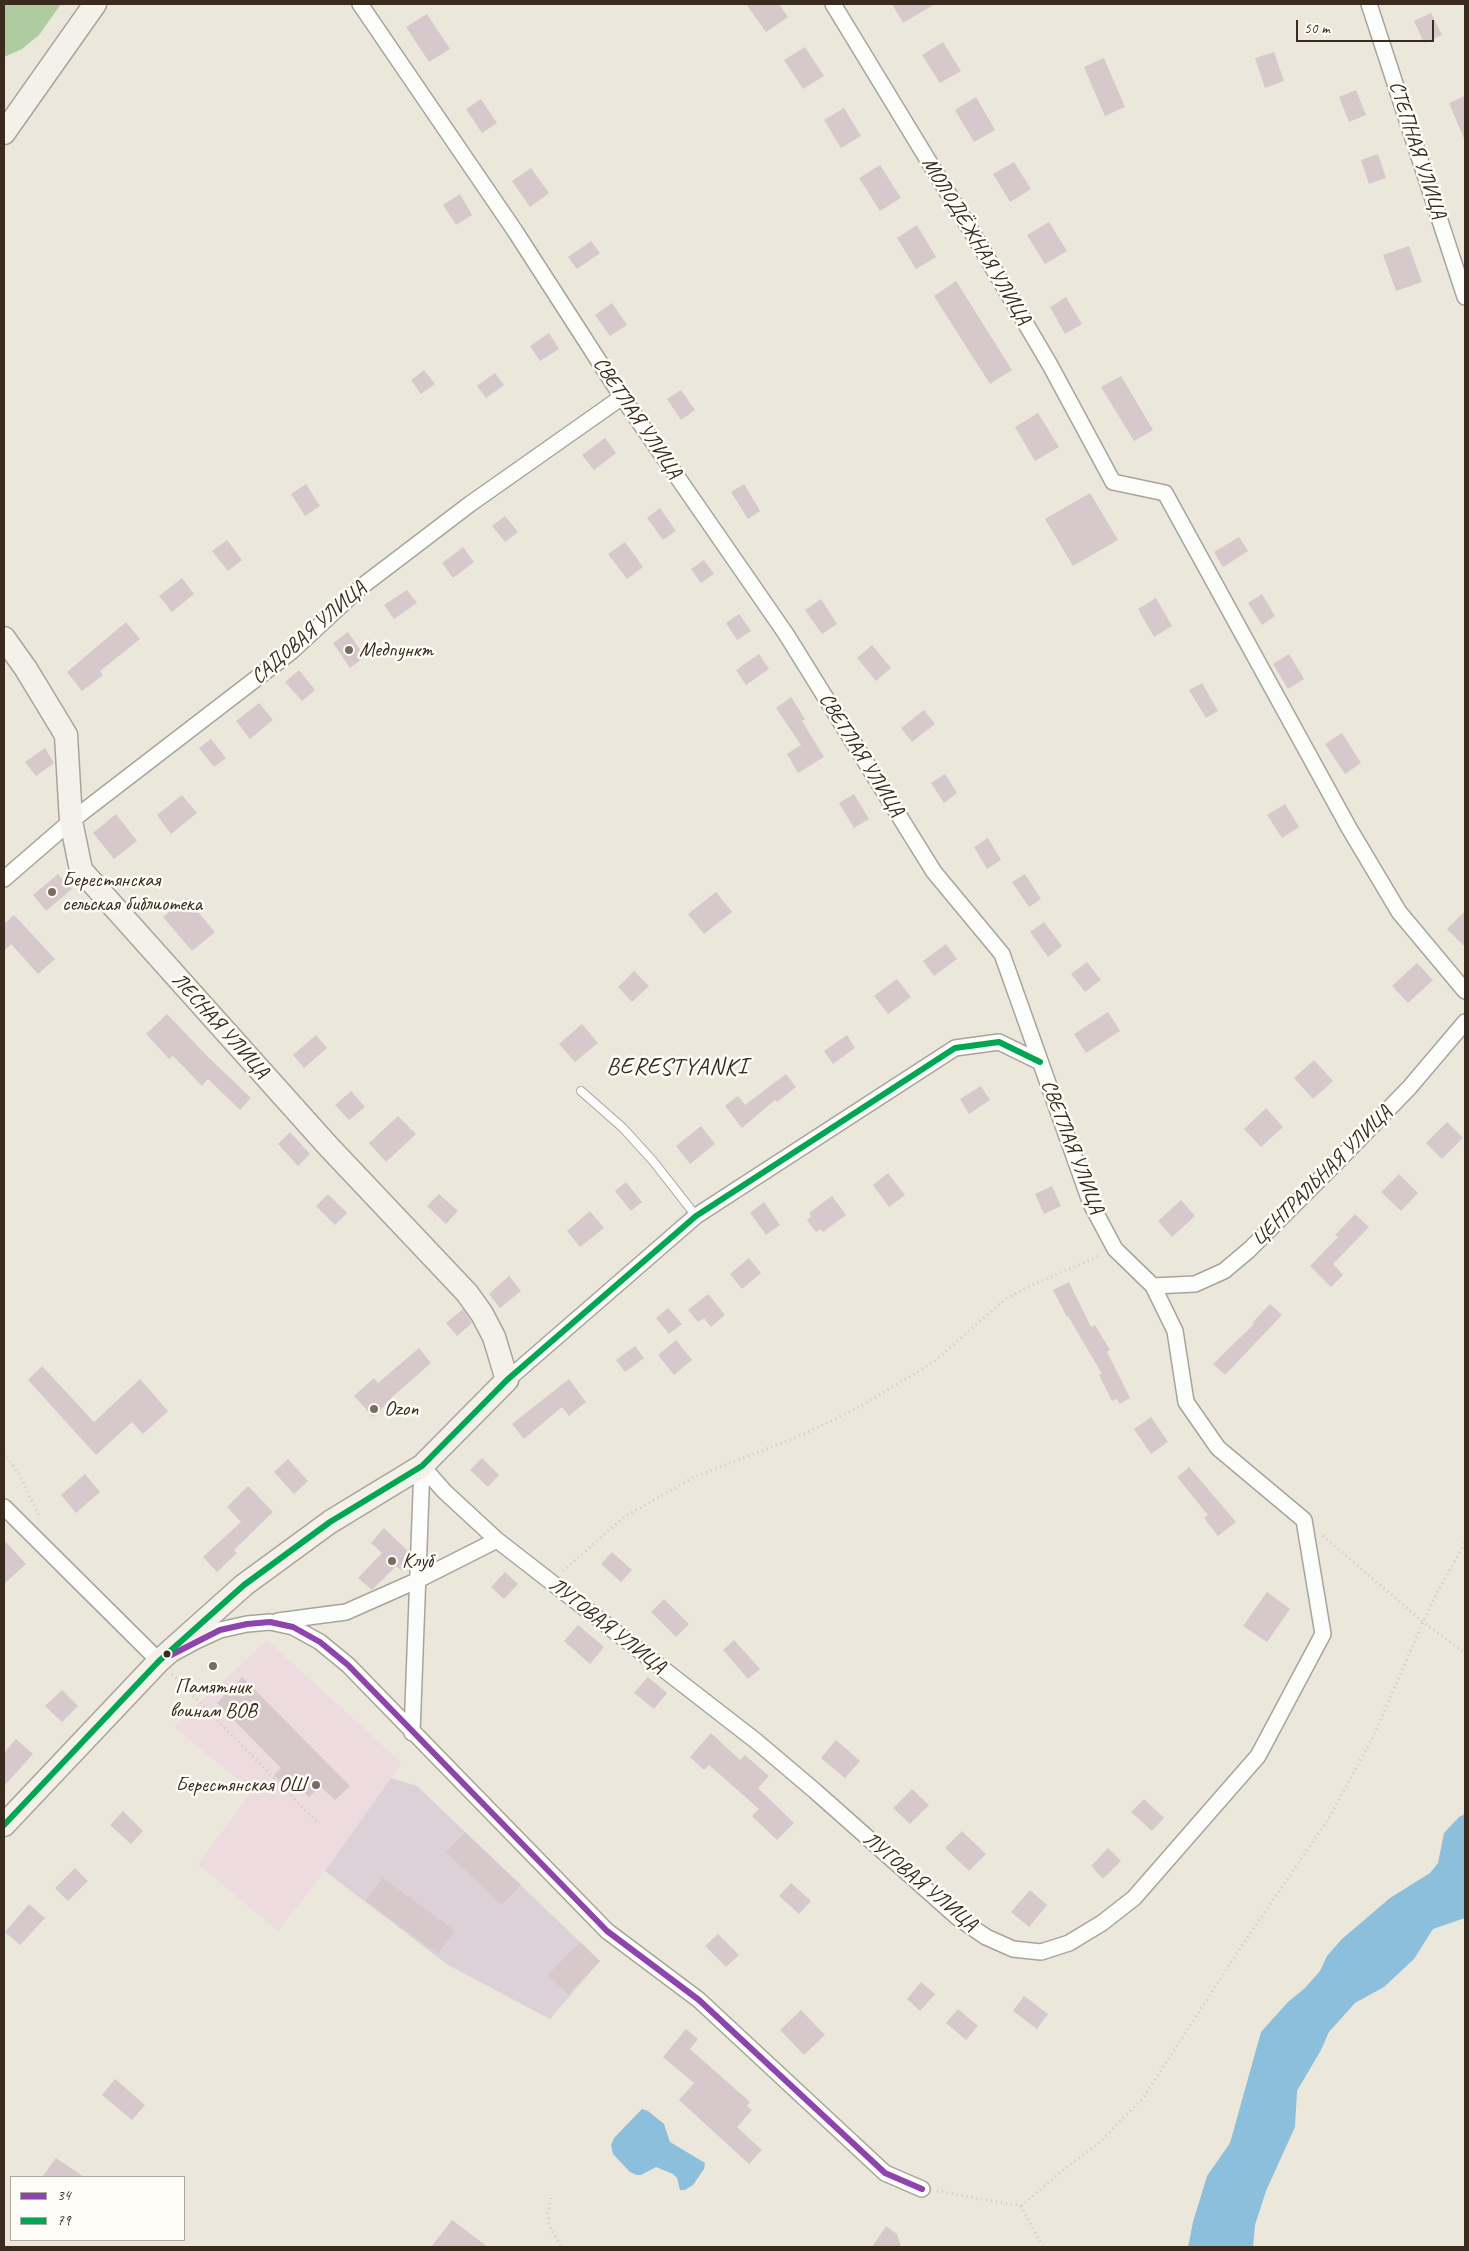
<!DOCTYPE html>
<meta charset="utf-8">
<style>
body{margin:0}
#map{position:relative;width:1469px;height:2251px;overflow:hidden;background:#ebe8db;font-family:Caveat,sans-serif}
canvas{display:block}
.frame{position:absolute;inset:0;border:5px solid #3b2a1e;pointer-events:none}
.legend{position:absolute;left:10px;top:2176px;width:175px;height:65px;box-sizing:border-box;background:#fdfcf7;border:1px solid #afa8a0;margin:0;padding:6px 9px;list-style:none;font-size:15px;color:#3b2a1e}
.legend li{display:flex;align-items:center;gap:10px;height:25px}
.legend b{width:25px;border:1px solid #afa8a0}
.scale{position:absolute;left:1296px;top:20px;width:138px;height:22px;box-sizing:border-box;border:2px solid #3b2a1e;border-top:0;padding-left:6px;font-size:15px;line-height:18px;white-space:nowrap;color:#3b2a1e;-webkit-text-stroke:4px #fdfcf7;paint-order:stroke}
</style>
<div id="map">
<canvas width="1469" height="2251"></canvas>
<div class="frame"></div>
<ul class="legend">
<li><b style="height:6px;background:#8e44ad"></b>34</li>
<li><b style="height:6px;background:#00a651"></b>79</li>
</ul>
<div class="scale">50 m</div>
</div>
<script>
const ctx = document.querySelector('canvas').getContext('2d');
ctx.lineJoin = 'round';
function paint(path, color) {
  ctx.fillStyle = color;
  ctx.fill(path, 'evenodd');
}
function shape(rows) {
  const path = new Path2D();
  for (const r of rows) {
    path.moveTo(r[0], r[1]);
    for (let i = 2; i < r.length; i += 2) path.lineTo(r[i], r[i + 1]);
  }
  return path;
}
function trace(path, color, width, dash) {
  ctx.strokeStyle = color;
  ctx.lineWidth = width;
  ctx.lineCap = dash ? 'butt' : 'round';
  ctx.setLineDash(dash || []);
  ctx.stroke(path);
}
function label(font, color, halo, rows, align = 'center') {
  ctx.font = font + ' Caveat,sans-serif';
  ctx.lineWidth = 5;
  ctx.setLineDash([]);
  ctx.textBaseline = 'middle';
  ctx.strokeStyle = halo;
  ctx.fillStyle = color;
  for (const [text, x, y, turn = 0] of rows) {
    ctx.save();
    ctx.translate(x, y);
    ctx.rotate((+turn || 0) * Math.PI / 180);
    ctx.textAlign = isNaN(turn) ? turn : align;
    if (halo) ctx.strokeText(text, 0, 0);
    ctx.fillText(text, 0, 0);
    ctx.restore();
  }
}
paint(shape([
 [267,1640,402,1763,325,1871,278,1931,198,1864,252,1791,174,1727]
]), '#eedbe0');
paint(shape([
 [391,1778,417,1786,600,1961,550,2019,448,1965,325,1871]
]), '#dbd1d6');
paint(shape([
 [4,4,61,4,39,35,22,49,4,57]
]), '#afcba0');
paint(shape([
 [1465,1814,1465,1918,1433,1929,1414,1959,1384,1987,1355,2003,1329,2032,1321,2050,1297,2091,1295,2127,1266,2191,1255,2225,1253,2247,1188,2247,1193,2222,1207,2176,1230,2143,1261,2032,1288,2002,1305,1988,1320,1971,1327,1956,1342,1939,1390,1898,1430,1873,1438,1863,1444,1833,1459,1817],
 [642,2109,648,2111,664,2124,670,2142,705,2163,704,2169,693,2185,685,2190,680,2190,677,2178,673,2174,656,2167,641,2175,637,2175,630,2172,613,2154,611,2145,614,2138]
]), '#8cbfdb');
paint(shape([
 [746,4,779,4,788,17,766,32],
 [892,4,935,4,903,23],
 [1431,13,1442,35,1424,43,1414,21],
 [427,14,450,49,429,62,406,27],
 [943,42,961,71,940,83,922,55],
 [805,47,824,76,803,89,784,60],
 [1274,52,1284,81,1265,88,1255,58],
 [1104,58,1125,107,1105,116,1084,67],
 [1356,90,1366,115,1349,122,1339,97],
 [1465,96,1465,141,1449,103],
 [976,97,995,130,974,142,955,110],
 [481,99,497,123,482,133,466,109],
 [844,108,861,136,841,148,824,120],
 [1378,154,1386,178,1369,184,1361,160],
 [1014,162,1031,189,1010,202,993,174],
 [880,165,901,198,880,211,859,178],
 [531,168,549,193,530,207,512,181],
 [460,194,472,215,456,225,443,205],
 [1049,222,1067,251,1045,264,1027,235],
 [917,225,936,257,916,269,897,238],
 [591,241,600,253,577,269,568,257],
 [1409,246,1422,282,1396,291,1383,255],
 [956,281,1012,370,990,384,934,296],
 [1066,297,1082,324,1065,334,1050,307],
 [612,303,627,325,610,336,595,315],
 [549,333,559,349,540,361,530,346],
 [424,370,435,384,421,394,411,380],
 [495,373,504,385,486,398,477,386],
 [1121,376,1153,430,1134,441,1101,387],
 [681,390,695,410,681,420,667,399],
 [1038,413,1059,447,1035,461,1015,427],
 [605,438,616,453,594,470,582,455],
 [306,484,320,506,305,516,291,494],
 [744,484,760,511,748,519,731,492],
 [1090,493,1118,540,1073,566,1045,519],
 [660,508,676,531,663,540,647,518],
 [505,516,518,532,505,542,492,526],
 [1239,537,1248,551,1223,567,1214,552],
 [227,540,242,560,228,571,212,551],
 [625,542,643,567,627,579,608,554],
 [463,547,474,562,453,578,442,563],
 [704,560,714,574,701,583,691,569],
 [182,578,194,594,172,612,159,596],
 [407,590,417,603,394,619,384,605],
 [1262,594,1275,616,1262,625,1248,603],
 [1156,598,1172,626,1154,637,1138,609],
 [821,599,837,624,822,634,805,610],
 [739,614,751,631,737,640,726,623],
 [126,622,140,639,100,671,103,675,82,691,67,672],
 [348,632,365,657,350,668,333,643],
 [872,645,891,668,876,681,857,658],
 [759,654,769,669,746,685,736,670],
 [1289,654,1304,679,1288,689,1273,664],
 [299,670,315,690,302,701,285,682],
 [1202,683,1218,711,1206,718,1189,690],
 [791,697,805,719,802,721,824,757,798,773,787,754,801,745,776,708],
 [259,703,273,720,250,739,236,721],
 [924,710,935,724,912,742,901,728],
 [1342,733,1361,763,1345,774,1325,744],
 [211,739,226,758,214,767,199,748],
 [45,748,54,763,36,776,25,762],
 [945,774,957,793,944,803,931,783],
 [854,794,869,819,854,828,839,803],
 [182,795,197,813,171,834,157,815],
 [1285,804,1299,827,1282,838,1267,815],
 [116,814,137,841,114,859,93,833],
 [988,838,1001,860,987,869,974,847],
 [58,874,72,889,46,911,33,895],
 [1025,874,1041,899,1029,907,1012,882],
 [716,892,732,912,704,934,688,914],
 [186,898,215,932,192,951,163,917],
 [1465,911,1465,947,1447,929],
 [14,915,55,959,38,974,11,944,4,951,4,924],
 [1044,922,1062,946,1048,957,1030,932],
 [946,944,957,959,934,976,923,961],
 [1087,962,1101,980,1085,992,1071,974],
 [1417,963,1433,980,1408,1003,1392,986],
 [634,971,649,986,632,1002,618,987],
 [897,979,911,997,888,1014,874,996],
 [1108,1012,1120,1031,1086,1053,1074,1034],
 [167,1014,208,1057,251,1098,240,1110,208,1079,202,1086,173,1056,169,1059,146,1034],
 [582,1024,598,1043,575,1062,559,1044],
 [316,1035,327,1048,304,1068,293,1055],
 [847,1035,855,1048,833,1064,824,1051],
 [1314,1060,1333,1081,1313,1099,1294,1078],
 [786,1074,796,1087,777,1102,775,1100,742,1128,725,1106,738,1096,745,1105],
 [981,1086,990,1100,969,1114,960,1099],
 [351,1091,365,1107,349,1120,335,1105],
 [1266,1108,1283,1127,1261,1147,1244,1129],
 [398,1116,416,1134,386,1162,369,1143],
 [1447,1122,1463,1138,1442,1159,1426,1143],
 [701,1126,715,1144,690,1164,676,1146],
 [290,1132,310,1154,298,1166,278,1144],
 [888,1173,905,1195,889,1207,873,1185],
 [1399,1174,1418,1193,1401,1211,1381,1192],
 [626,1182,642,1202,631,1211,615,1191],
 [1052,1186,1061,1206,1044,1214,1035,1194],
 [328,1194,347,1213,335,1225,316,1206],
 [439,1194,458,1211,446,1224,427,1206],
 [832,1196,846,1215,823,1232,821,1229,816,1232,807,1220,811,1217,809,1213],
 [1181,1200,1195,1216,1172,1237,1158,1221],
 [764,1202,780,1225,766,1235,750,1213],
 [590,1211,604,1228,580,1247,567,1231],
 [1355,1214,1369,1227,1333,1264,1343,1275,1331,1287,1310,1266,1338,1237,1335,1235],
 [749,1258,761,1273,742,1289,730,1274],
 [509,1276,521,1291,500,1308,489,1294],
 [1069,1282,1091,1327,1095,1325,1110,1350,1107,1352,1130,1398,1120,1404,1117,1399,1112,1401,1099,1375,1102,1374,1068,1316,1067,1317,1053,1290],
 [708,1294,725,1315,711,1327,704,1318,698,1322,688,1310],
 [1270,1304,1282,1315,1225,1375,1213,1364,1254,1324,1252,1323],
 [668,1308,682,1324,669,1334,656,1318],
 [463,1309,472,1323,457,1336,446,1323],
 [676,1340,692,1360,674,1375,658,1355],
 [635,1346,644,1358,625,1372,616,1360],
 [419,1348,431,1363,391,1398,392,1399,373,1417,354,1396,374,1378,378,1383],
 [42,1366,94,1422,140,1379,168,1411,143,1434,132,1422,96,1455,28,1380],
 [569,1379,586,1402,569,1416,562,1407,524,1439,512,1424],
 [1151,1417,1168,1442,1151,1454,1134,1429],
 [482,1458,499,1475,488,1487,470,1470],
 [288,1459,308,1481,294,1494,274,1472],
 [1189,1467,1236,1522,1218,1536,1204,1518,1208,1515,1177,1477],
 [85,1474,100,1492,76,1513,61,1495],
 [248,1486,273,1512,234,1550,237,1553,217,1572,203,1557,241,1522,227,1507],
 [384,1528,409,1552,409,1563,402,1571,396,1566,372,1590,358,1578,382,1553,371,1543],
 [4,1540,26,1564,4,1584],
 [612,1552,632,1570,621,1582,601,1564],
 [505,1572,518,1584,504,1599,491,1587],
 [1267,1592,1290,1609,1267,1642,1243,1626],
 [664,1599,689,1624,676,1637,651,1612],
 [578,1625,604,1647,590,1664,564,1641],
 [734,1640,760,1669,748,1679,723,1650],
 [242,1677,350,1786,335,1800,320,1786,309,1797,293,1782,287,1788,274,1775,281,1768,217,1703],
 [648,1677,667,1693,654,1709,634,1693],
 [62,1690,78,1706,62,1722,45,1706],
 [711,1733,740,1760,745,1755,769,1776,758,1788,794,1823,777,1840,752,1816,759,1809,709,1765,704,1770,690,1757],
 [16,1739,33,1754,4,1786,4,1753],
 [836,1740,860,1761,845,1778,821,1758],
 [912,1789,929,1805,910,1824,893,1808],
 [1144,1799,1164,1818,1152,1831,1131,1812],
 [123,1811,143,1831,131,1844,110,1825],
 [962,1831,986,1854,969,1871,945,1848],
 [465,1832,521,1885,502,1905,446,1852],
 [1108,1848,1121,1861,1103,1879,1091,1866],
 [75,1868,88,1881,68,1901,55,1888],
 [383,1878,455,1931,438,1954,366,1901],
 [791,1883,811,1901,799,1914,779,1896],
 [1030,1890,1047,1905,1029,1927,1011,1912],
 [29,1904,45,1918,20,1945,5,1932],
 [718,1934,739,1955,726,1967,705,1946],
 [580,1942,600,1961,568,1994,548,1975],
 [921,1982,935,1994,920,2011,907,1999],
 [1024,1996,1048,2014,1037,2029,1013,2011],
 [958,2009,978,2026,966,2040,946,2023],
 [801,2010,825,2035,804,2055,780,2030],
 [686,2029,698,2039,690,2049,750,2102,747,2106,752,2110,737,2127,762,2150,749,2164,679,2100,694,2083,663,2057],
 [115,2079,145,2105,132,2120,102,2095],
 [56,2158,84,2177,42,2177],
 [452,2220,488,2247,431,2247],
 [886,2226,897,2234,901,2247,872,2247]
]), '#d6c8cb');
const lane = shape([
 [581,1091,623,1128,653,1161,696,1216]
]);
const street = shape([
 [360,4,515,231,622,397,786,634,934,872,1002,954,1091,1204,1115,1249,1153,1286,1175,1331,1186,1402,1218,1448,1304,1520,1323,1634,1258,1756,1134,1898,1102,1923,1069,1943,1041,1952,1013,1949,986,1937,957,1917,815,1791,756,1741,497,1540,444,1491,422,1466],
 [833,4,979,244,1050,365,1113,482,1165,493,1349,828,1399,912,1465,991],
 [1369,4,1465,297],
 [4,879,71,821,292,651,361,587,470,504,622,397],
 [1153,1286,1195,1284,1224,1271,1249,1250,1341,1158,1409,1088,1465,1022],
 [507,1380,696,1216,955,1048,999,1042,1040,1062],
 [4,1507,159,1661,196,1641,220,1630,247,1624,270,1622,293,1627,320,1642,348,1665,607,1931,699,2000,885,2173,922,2189],
 [278,1621,346,1612,416,1581,497,1540],
 [412,1733,422,1466]
]);
const secondary = shape([
 [4,133,95,4],
 [4,638,26,669,66,735,71,821,81,870,328,1146,467,1293,482,1314,494,1337,507,1380,422,1466,330,1522,244,1585,159,1661,4,1825]
]);
trace(lane, '#a8a49b', 10);
trace(street, '#a8a49b', 18);
trace(secondary, '#a8a49b', 25);
trace(shape([
 [4,1453,19,1474,40,1518],
 [1323,1536,1423,1622,1465,1653],
 [563,1571,624,1517,694,1477,802,1435,863,1405,935,1361,1005,1299,1032,1285,1101,1255],
 [172,1674,319,1824],
 [937,2191,1021,2206,1043,2247],
 [551,2198,548,2213,549,2225,561,2247],
 [1021,2206,1063,2170,1098,2144,1143,2098,1247,1938,1329,1818,1374,1735,1423,1622,1440,1587,1465,1543]
]), '#cccac7', 3, [1, 4]);
trace(lane, '#fcfcfa', 8);
trace(street, '#fcfcfa', 15);
trace(secondary, '#f4f1eb', 22);
trace(shape([
 [171,1655,220,1630,247,1624,270,1622,293,1627,320,1642,348,1665,607,1931,699,2000,885,2173,922,2189]
]), '#8e44ad', 6);
trace(shape([
 [4,1825,159,1661,244,1585,330,1522,422,1466,507,1380,696,1216,955,1048,999,1042,1040,1062]
]), '#00a651', 6);
for (const [x, y, r, color] of [
 [349,650,5,"#796c60"],
 [52,892,5,"#796c60"],
 [374,1409,5,"#796c60"],
 [392,1561,5,"#796c60"],
 [167,1654,4.5,"#3b2a1e"],
 [213,1666,5,"#796c60"],
 [316,1785,5,"#796c60"]
]) {
  const dot = new Path2D();
  dot.arc(x, y, r, 0, 2 * Math.PI);
  ctx.fillStyle = color;
  ctx.fill(dot);
  trace(dot, '#fdfcf7', 2);
}
label('21px', '#3b2a1e', '#fdfcf7', [
 ["СТЕПНАЯ УЛИЦА",1417,150,72],
 ["МОЛОДЁЖНАЯ УЛИЦА",976,241,59],
 ["СВЕТЛАЯ УЛИЦА",637,418,56],
 ["САДОВАЯ УЛИЦА",309,633,-41],
 ["СВЕТЛАЯ УЛИЦА",861,755,58],
 ["ЛЕСНАЯ УЛИЦА",220,1026,48],
 ["СВЕТЛАЯ УЛИЦА",1072,1147,69],
 ["ЦЕНТРАЛЬНАЯ УЛИЦА",1322,1176,-45],
 ["ЛУГОВАЯ УЛИЦА",607,1626,38],
 ["ЛУГОВАЯ УЛИЦА",920,1882,40]
]);
label('21px', '#3b2a1e', '#fdfcf7', [
 ["Медпункт",359,650],
 ["Берестянская",62,880],
 ["сельская библиотека",62,904],
 ["Ozon",384,1409],
 ["Клуб",402,1561],
 ["Памятник",213,1687,"center"],
 ["воинам ВОВ",213,1711,"center"],
 ["Берестянская ОШ",306,1785,"right"]
], 'left');
ctx.letterSpacing = '1px';
label('24px', '#3b2a1e', '#fdfcf7', [
 ["BERESTYANKI",677,1068]
]);
ctx.letterSpacing = '0px';
</script>
